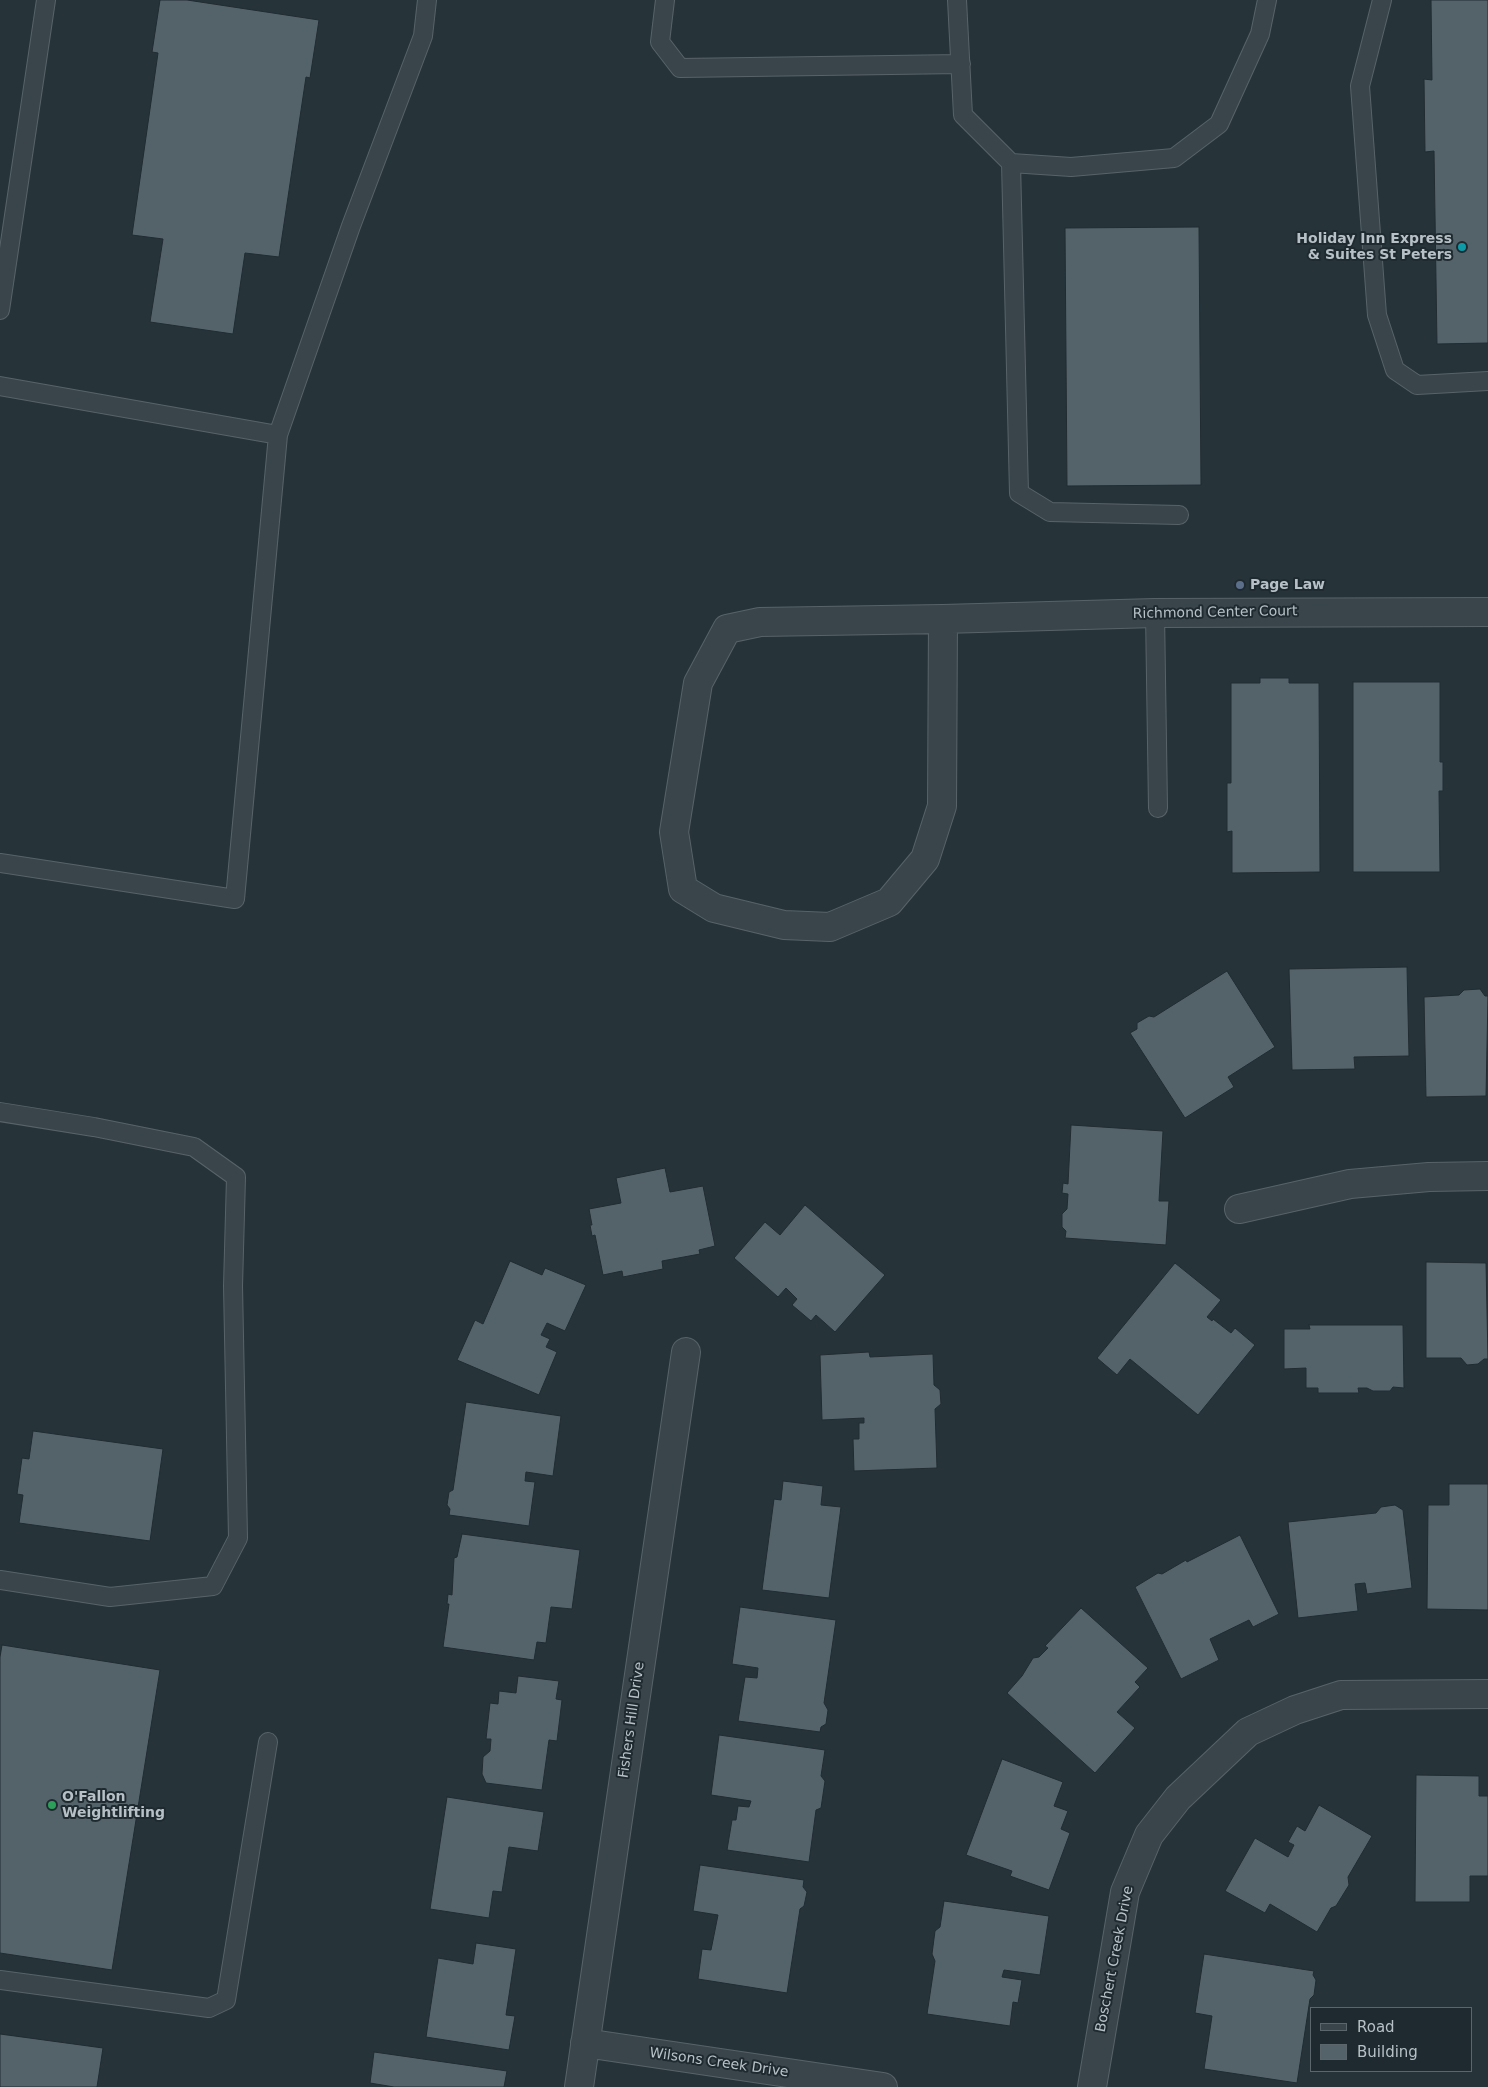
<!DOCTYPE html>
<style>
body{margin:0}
#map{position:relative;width:1488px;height:2087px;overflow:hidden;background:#26343a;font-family:"DejaVu Sans",sans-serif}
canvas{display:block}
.legend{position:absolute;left:1310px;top:2007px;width:162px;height:65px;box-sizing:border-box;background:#1f2a30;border:1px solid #5b666c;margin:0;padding:6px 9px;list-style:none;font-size:15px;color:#b6c0c6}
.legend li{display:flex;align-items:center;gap:10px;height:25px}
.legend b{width:25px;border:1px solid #5b666c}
</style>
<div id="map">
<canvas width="1488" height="2087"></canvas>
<ul class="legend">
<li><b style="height:6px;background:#3a454b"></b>Road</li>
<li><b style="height:14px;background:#54636a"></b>Building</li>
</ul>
</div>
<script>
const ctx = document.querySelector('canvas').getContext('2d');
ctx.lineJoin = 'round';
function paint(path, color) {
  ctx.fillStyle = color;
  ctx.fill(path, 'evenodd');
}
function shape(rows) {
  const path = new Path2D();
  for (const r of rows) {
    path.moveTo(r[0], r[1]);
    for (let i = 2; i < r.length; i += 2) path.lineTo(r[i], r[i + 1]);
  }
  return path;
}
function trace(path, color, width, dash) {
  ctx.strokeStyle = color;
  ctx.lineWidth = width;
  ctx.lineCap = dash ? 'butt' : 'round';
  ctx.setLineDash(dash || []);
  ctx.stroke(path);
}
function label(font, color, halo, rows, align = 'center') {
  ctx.font = font + ' "DejaVu Sans",sans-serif';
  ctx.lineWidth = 4;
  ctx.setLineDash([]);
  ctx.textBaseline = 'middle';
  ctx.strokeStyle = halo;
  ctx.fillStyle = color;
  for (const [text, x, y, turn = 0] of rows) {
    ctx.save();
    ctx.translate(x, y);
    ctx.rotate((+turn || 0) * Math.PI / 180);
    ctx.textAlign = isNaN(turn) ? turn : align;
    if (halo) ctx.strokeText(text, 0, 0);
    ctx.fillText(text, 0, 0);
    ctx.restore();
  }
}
const building = shape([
 [160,0,187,0,319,20,310,78,306,77,279,257,245,253,233,334,150,322,163,239,132,235,158,53,152,52,160,0],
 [1431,0,1488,0,1488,343,1437,344,1434,151,1425,152,1424,79,1432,80,1431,0],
 [1199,227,1201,485,1067,486,1065,228,1199,227],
 [1260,678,1289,678,1289,683,1319,683,1320,872,1232,873,1232,831,1227,832,1227,783,1231,783,1231,683,1260,683,1260,678],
 [1353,682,1440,682,1440,762,1443,762,1443,791,1439,791,1440,872,1353,872,1353,682],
 [1407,967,1409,1056,1354,1057,1355,1069,1292,1070,1289,969,1407,967],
 [1227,971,1275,1047,1228,1077,1234,1087,1185,1118,1130,1033,1137,1029,1137,1023,1149,1016,1154,1017,1227,971],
 [1480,989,1485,996,1488,996,1486,1096,1426,1097,1424,997,1459,995,1464,990,1480,989],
 [1071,1125,1163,1131,1159,1201,1169,1201,1166,1245,1065,1238,1066,1231,1062,1227,1062,1214,1067,1209,1068,1194,1062,1193,1063,1183,1068,1184,1071,1125],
 [665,1168,670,1192,703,1186,715,1246,699,1250,700,1254,662,1261,663,1269,623,1277,622,1271,603,1275,595,1235,592,1236,590,1225,592,1225,589,1209,621,1203,616,1178,665,1168],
 [805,1205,885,1275,835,1332,816,1315,811,1321,792,1305,797,1299,786,1288,778,1297,734,1258,765,1222,780,1235,805,1205],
 [510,1261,542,1275,545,1268,586,1285,565,1331,547,1323,541,1335,550,1339,546,1347,557,1352,539,1395,457,1360,475,1320,483,1324,510,1261],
 [1426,1262,1486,1263,1488,1359,1484,1359,1478,1364,1467,1365,1461,1358,1426,1358,1426,1262],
 [1175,1263,1221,1300,1207,1317,1212,1321,1213,1319,1231,1333,1235,1328,1255,1345,1198,1415,1130,1359,1117,1375,1097,1358,1175,1263],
 [1309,1325,1403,1325,1404,1388,1393,1387,1390,1391,1373,1391,1367,1388,1358,1388,1359,1393,1318,1393,1318,1388,1306,1388,1306,1368,1284,1369,1284,1329,1310,1329,1309,1325],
 [869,1352,870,1357,933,1354,934,1385,940,1390,941,1404,935,1409,937,1468,854,1471,853,1439,859,1439,859,1423,864,1423,864,1418,822,1420,820,1355,869,1352],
 [466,1402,561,1416,553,1476,526,1472,525,1481,535,1482,529,1526,449,1515,450,1509,447,1505,449,1492,453,1490,466,1402],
 [33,1431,163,1449,150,1541,19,1523,23,1495,17,1494,22,1458,29,1459,33,1431],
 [783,1481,823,1486,821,1505,841,1507,829,1598,762,1590,774,1499,781,1500,783,1481],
 [1449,1484,1488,1484,1488,1610,1427,1609,1428,1505,1449,1505,1449,1484],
 [1395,1505,1403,1510,1412,1588,1367,1594,1365,1583,1355,1584,1358,1611,1298,1618,1288,1522,1376,1513,1381,1507,1395,1505],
 [462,1534,580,1550,572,1609,551,1607,546,1643,537,1642,534,1660,443,1647,449,1604,447,1604,448,1594,452,1595,454,1558,457,1557,462,1534],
 [1240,1535,1279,1614,1253,1627,1249,1620,1210,1639,1219,1660,1181,1679,1135,1587,1158,1573,1162,1574,1186,1560,1187,1562,1240,1535],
 [740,1607,836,1620,824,1703,828,1710,826,1724,821,1727,820,1732,738,1721,745,1677,757,1678,758,1668,732,1664,740,1607],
 [1081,1608,1148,1668,1135,1682,1140,1687,1117,1712,1135,1728,1095,1773,1007,1693,1022,1676,1033,1658,1039,1657,1048,1648,1045,1646,1081,1608],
 [2,1645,160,1670,112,1970,0,1953,0,1657,2,1645],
 [518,1676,559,1681,556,1699,562,1700,557,1741,549,1740,542,1790,486,1783,482,1774,483,1757,490,1751,491,1739,486,1739,490,1703,498,1704,499,1691,516,1693,518,1676],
 [719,1735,825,1750,821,1776,825,1781,821,1808,816,1810,809,1862,727,1850,732,1820,736,1820,738,1806,749,1807,751,1801,711,1795,719,1735],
 [1002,1759,1063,1782,1054,1806,1068,1811,1061,1829,1070,1833,1049,1890,1010,1876,1012,1871,966,1855,1002,1759],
 [1416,1775,1479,1776,1479,1796,1488,1796,1488,1876,1470,1876,1470,1902,1415,1902,1416,1775],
 [447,1797,544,1812,538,1851,509,1847,502,1892,493,1891,489,1918,430,1909,447,1797],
 [1319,1805,1372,1836,1348,1877,1349,1885,1336,1906,1331,1908,1317,1932,1270,1904,1265,1913,1225,1891,1255,1838,1288,1857,1294,1845,1288,1842,1297,1826,1305,1831,1319,1805],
 [700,1865,804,1880,803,1887,807,1892,804,1906,800,1909,787,1993,698,1979,702,1949,711,1950,718,1915,693,1911,700,1865],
 [944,1901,1049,1916,1040,1975,1004,1970,1002,1977,1022,1980,1018,2003,1013,2002,1010,2026,927,2014,935,1961,932,1954,935,1931,940,1927,944,1901],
 [476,1943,516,1949,506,2015,515,2016,509,2050,426,2037,438,1958,473,1964,476,1943],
 [1204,1954,1314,1971,1313,1975,1316,1980,1314,1995,1310,1999,1297,2083,1204,2069,1212,2016,1195,2013,1204,1954],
 [0,2034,103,2048,97,2087,0,2087,0,2034],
 [374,2052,507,2071,504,2087,394,2087,370,2083,374,2052]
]);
paint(building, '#54636a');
trace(building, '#212c32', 1);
const lane = shape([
 [665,0,660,42,680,68,961,64],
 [957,0,963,115,1011,163,1071,167,1174,158,1219,124,1260,34,1267,0],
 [1382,0,1360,86,1377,315,1395,370,1417,385,1488,381],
 [1011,163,1019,493,1050,512,1179,515],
 [0,310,46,0],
 [0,386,278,435,351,226,423,36,427,0],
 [1155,613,1158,808],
 [0,863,235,899,278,435],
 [0,1112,94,1127,194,1147,236,1177,233,1286,238,1538,213,1586,110,1597,0,1580],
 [0,1980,209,2008,226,2000,268,1742]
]);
const street = shape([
 [943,619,942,806,925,859,889,902,830,927,784,925,714,908,683,889,674,832,698,683,727,629,760,622,943,619,1155,613,1488,612],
 [1239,1209,1350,1184,1429,1177,1488,1176],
 [585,2043,883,2087],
 [579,2087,686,1352],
 [1092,2087,1125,1892,1149,1835,1178,1798,1248,1732,1295,1710,1341,1695,1488,1694]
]);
trace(lane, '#586369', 20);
trace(street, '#586369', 30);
trace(lane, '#3a454b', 18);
trace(street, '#3a454b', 28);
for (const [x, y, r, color] of [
 [1462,247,5,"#0f9aa8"],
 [1240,585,5,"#5c6f8a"],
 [52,1805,5,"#2e9e5b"]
]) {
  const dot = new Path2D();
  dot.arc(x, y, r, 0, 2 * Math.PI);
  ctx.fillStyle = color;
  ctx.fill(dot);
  trace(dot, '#1f2a30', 2);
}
label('bold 14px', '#b6c0c6', '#1f2a30', [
 ["Holiday Inn Express",1452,239,"right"],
 ["& Suites St Peters",1452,255,"right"],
 ["Page Law",1250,585],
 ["O'Fallon",62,1797],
 ["Weightlifting",62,1813]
], 'left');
label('14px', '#b6c0c6', '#1f2a30', [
 ["Richmond Center Court",1215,613,-1],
 ["Fishers Hill Drive",632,1720,-82],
 ["Boschert Creek Drive",1115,1959,-79],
 ["Wilsons Creek Drive",719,2063,8]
]);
</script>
